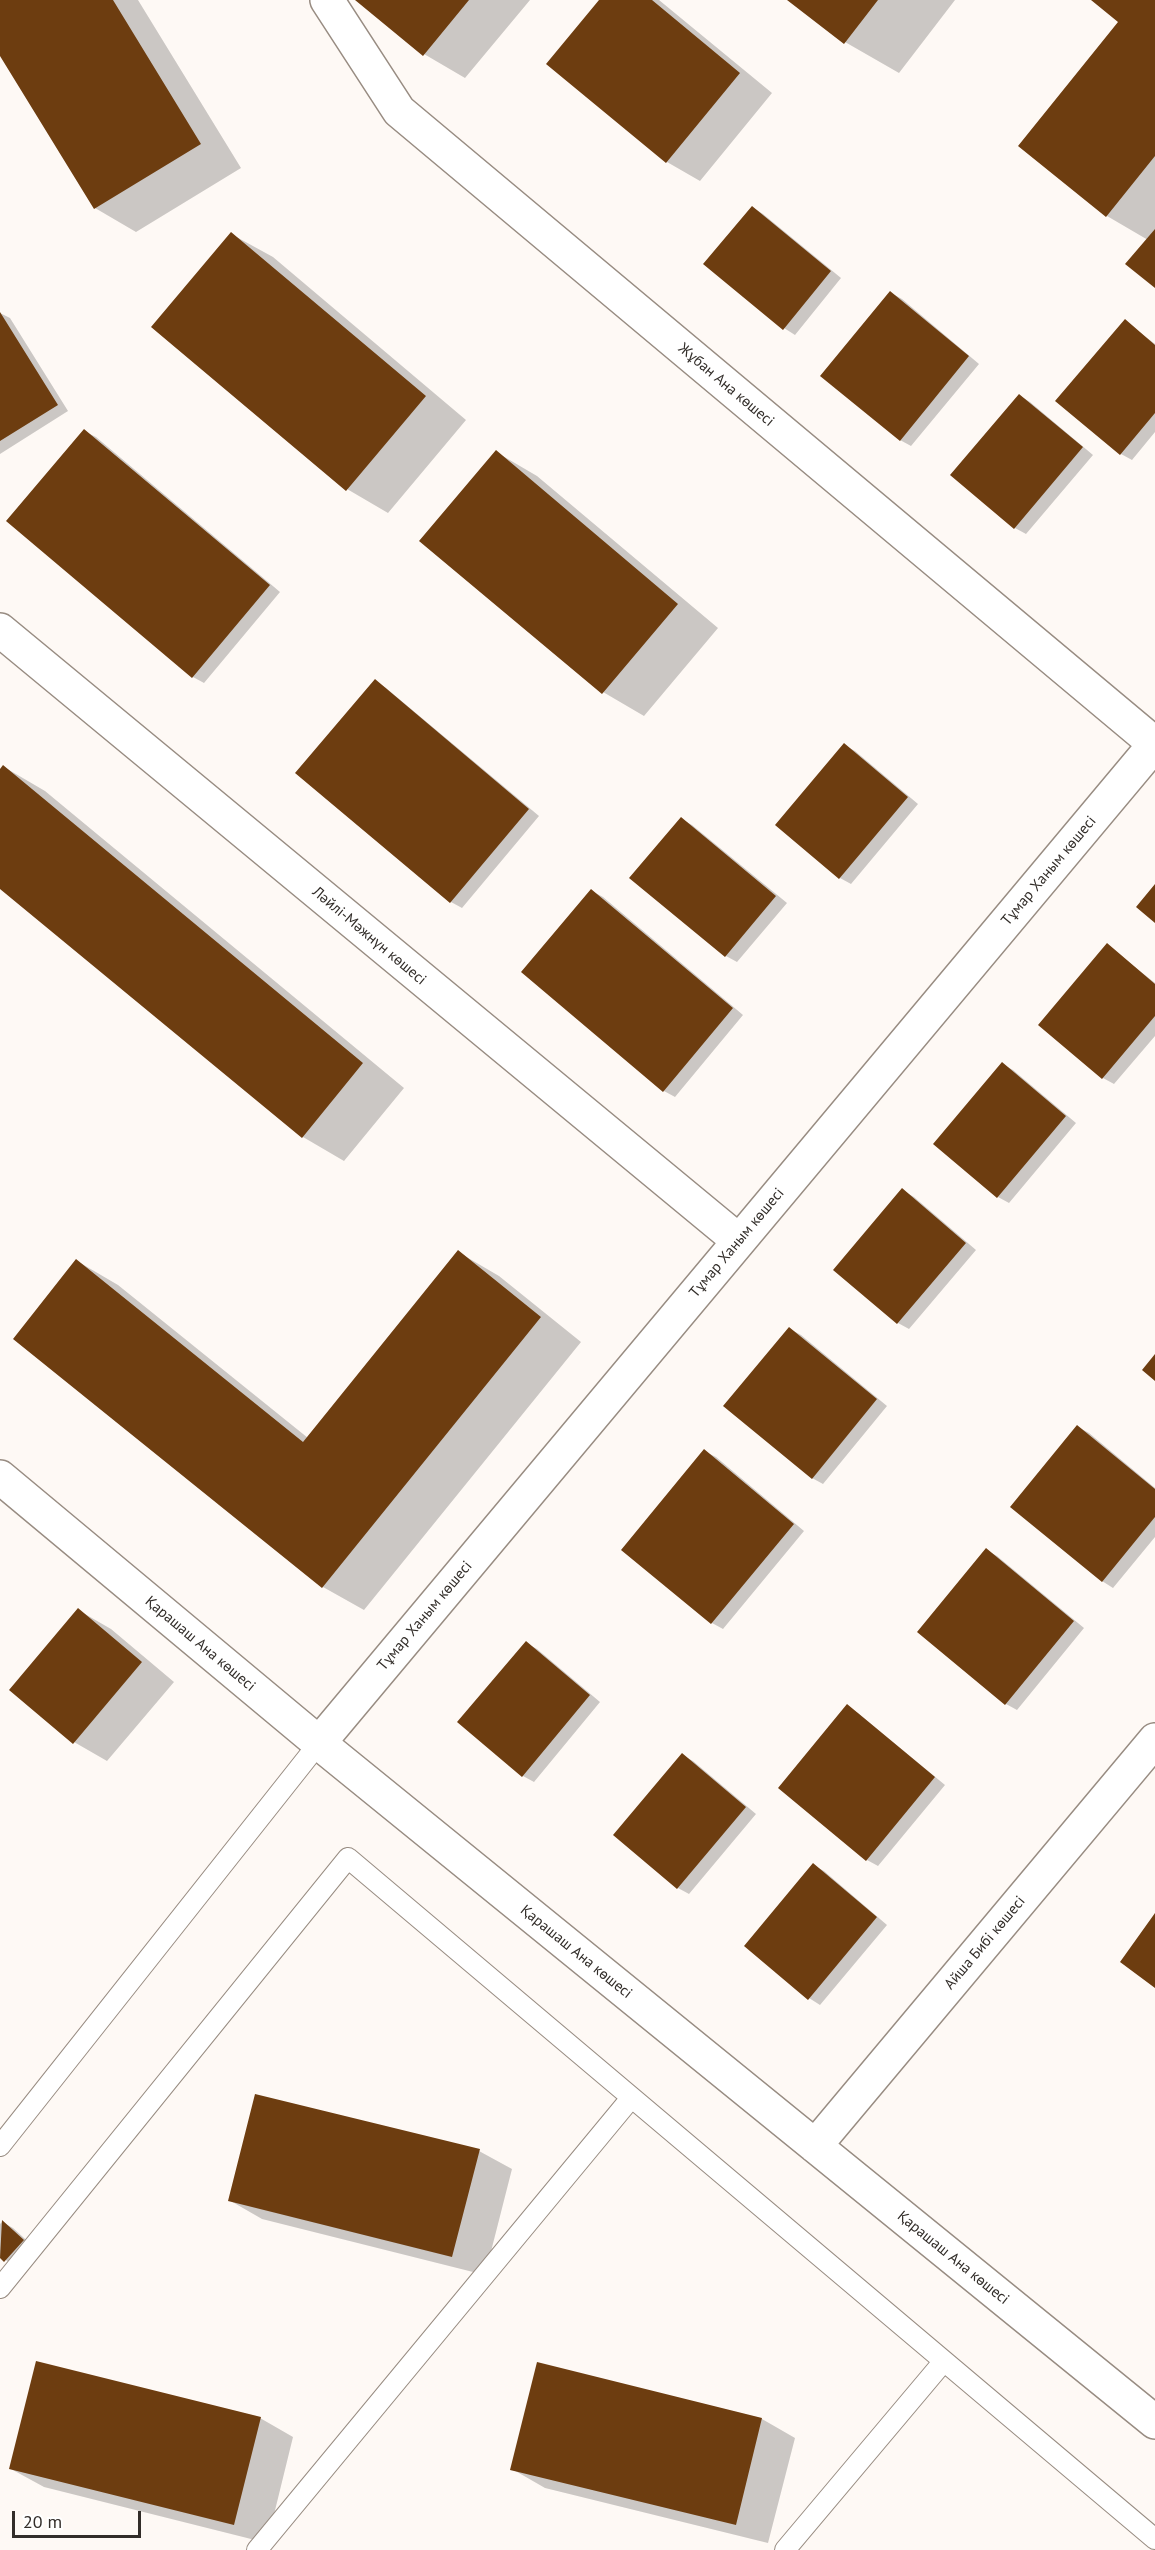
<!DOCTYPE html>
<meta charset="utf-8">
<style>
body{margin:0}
#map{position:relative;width:1155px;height:2550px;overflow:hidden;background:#fef9f5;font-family:"PT Sans",sans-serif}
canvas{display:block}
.scale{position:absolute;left:12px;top:2511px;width:129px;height:27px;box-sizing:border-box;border:3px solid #322d29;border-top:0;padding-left:8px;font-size:18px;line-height:21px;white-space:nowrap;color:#322d29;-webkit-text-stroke:4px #fff;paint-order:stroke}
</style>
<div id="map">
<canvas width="1155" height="2550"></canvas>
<div class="scale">20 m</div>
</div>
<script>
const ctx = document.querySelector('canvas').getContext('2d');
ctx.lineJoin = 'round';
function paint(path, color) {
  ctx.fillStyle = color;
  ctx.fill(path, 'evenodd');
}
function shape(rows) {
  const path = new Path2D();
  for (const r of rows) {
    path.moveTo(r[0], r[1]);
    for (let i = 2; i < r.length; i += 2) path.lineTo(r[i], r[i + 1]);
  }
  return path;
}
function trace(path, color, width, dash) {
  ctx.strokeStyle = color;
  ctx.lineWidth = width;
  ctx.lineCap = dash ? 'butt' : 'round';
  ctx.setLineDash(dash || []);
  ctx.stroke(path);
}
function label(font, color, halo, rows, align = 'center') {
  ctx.font = font + ' "PT Sans",sans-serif';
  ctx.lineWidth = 6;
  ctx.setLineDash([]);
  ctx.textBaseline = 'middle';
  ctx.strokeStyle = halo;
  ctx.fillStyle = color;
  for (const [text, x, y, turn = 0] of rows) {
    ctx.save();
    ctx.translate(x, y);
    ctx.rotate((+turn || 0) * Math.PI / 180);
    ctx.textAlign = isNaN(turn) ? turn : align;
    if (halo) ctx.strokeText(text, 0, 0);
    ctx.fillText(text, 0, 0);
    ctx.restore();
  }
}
paint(shape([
 [0,0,138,0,241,168,136,232,95,208,0,53],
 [357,0,530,0,465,78,424,54],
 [601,0,659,0,772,93,700,181,667,162,548,64],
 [790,0,955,0,899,73,845,42],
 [1094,0,1155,0,1155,286,1148,240,1107,216,1120,22],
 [752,207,763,214,841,278,795,335,784,328],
 [231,234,273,257,466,420,388,513,347,489],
 [891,293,902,299,979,364,911,446,900,440],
 [0,313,10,318,68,411,0,454],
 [1125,321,1155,344,1155,432,1132,460,1121,454],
 [1019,395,1030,402,1093,455,1026,534,1015,528,952,475],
 [84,431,96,437,280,592,204,683,193,677],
 [496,452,537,476,718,628,644,716,603,692],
 [375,681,386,688,539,816,462,908,451,902,297,773],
 [844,745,855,751,918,804,851,884,840,878],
 [4,767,45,791,404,1088,344,1161,303,1137,0,887,0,771],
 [681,819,692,825,787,903,737,962,726,956,631,878],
 [592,891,603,897,743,1015,675,1097,664,1091],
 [1107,945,1155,983,1155,1036,1114,1084,1103,1078,1040,1025],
 [1002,1064,1013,1070,1076,1123,1009,1203,998,1197,935,1144],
 [902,1190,914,1197,976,1250,909,1329,898,1323,835,1270],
 [458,1252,499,1276,581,1342,364,1610,323,1587,15,1339,77,1261,118,1285,308,1438],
 [790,1329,801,1335,887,1406,823,1484,812,1478],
 [1078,1427,1089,1433,1155,1488,1155,1537,1113,1588,1102,1581],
 [704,1451,716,1457,804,1531,723,1629,712,1623,624,1550],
 [986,1550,997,1556,1084,1628,1017,1710,1006,1704,919,1632],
 [78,1610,111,1629,174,1682,107,1761,74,1742],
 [526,1643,537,1649,600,1702,534,1782,523,1776],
 [847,1706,858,1713,945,1785,878,1866,867,1860,780,1788],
 [682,1755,693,1761,756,1814,689,1894,678,1888,615,1835],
 [813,1865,824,1871,887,1925,820,2005,809,1998],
 [479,2151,512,2169,485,2275,262,2219,229,2200],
 [2,2222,13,2228,35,2248,16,2267,0,2256,0,2224],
 [538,2364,762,2419,795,2438,768,2543,545,2488,512,2469],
 [260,2418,293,2437,267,2543,44,2487,11,2469]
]), '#0003');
paint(shape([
 [0,0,113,0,201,144,94,209,0,56],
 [355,0,469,0,423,56],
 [599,0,652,0,740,73,666,163,546,64],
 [787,0,878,0,844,44],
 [1091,0,1155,0,1155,156,1106,217,1018,146,1118,22],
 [752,206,831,271,783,330,703,264],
 [1155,229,1155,288,1125,264],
 [231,232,426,396,346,491,151,327],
 [890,291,969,356,900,441,820,376],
 [0,312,58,405,0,441],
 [1125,319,1155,345,1155,413,1120,455,1055,401],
 [1019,394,1083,447,1014,529,950,475],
 [84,429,270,585,192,678,6,521],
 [496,450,678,604,602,694,419,541],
 [375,679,529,809,450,903,295,773],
 [844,743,908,797,839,879,775,825],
 [3,765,363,1063,302,1138,0,889,0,769],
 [681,817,776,896,725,957,629,878],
 [1155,884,1155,923,1136,907],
 [591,889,733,1008,663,1092,521,972],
 [1107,943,1155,984,1155,1016,1102,1079,1038,1025],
 [1002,1062,1066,1116,997,1198,933,1144],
 [902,1188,966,1243,897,1324,833,1270],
 [458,1250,541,1317,322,1588,13,1339,76,1259,303,1442],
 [789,1327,877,1399,812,1479,723,1406],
 [1155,1354,1155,1381,1142,1370],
 [1077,1425,1155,1489,1155,1517,1102,1582,1010,1507],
 [704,1449,794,1524,711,1624,621,1550],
 [986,1548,1074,1621,1005,1705,917,1632],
 [78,1608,142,1662,73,1744,9,1690],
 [526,1641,590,1695,522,1777,457,1722],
 [847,1704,935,1777,866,1861,778,1788],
 [682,1753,746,1807,677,1889,613,1835],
 [813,1863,877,1917,808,2000,744,1946],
 [1155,1913,1155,1988,1120,1962],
 [255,2094,480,2149,452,2257,228,2201],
 [2,2220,24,2240,4,2262,0,2258],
 [36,2361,261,2417,234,2525,9,2469],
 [537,2362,762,2418,736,2525,510,2470]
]), '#6d3d10');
const service = shape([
 [0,2146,319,1743],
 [0,2288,348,1858,1155,2539],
 [257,2550,631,2098],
 [785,2550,944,2361]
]);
const minor = shape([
 [327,0,399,111,1155,744],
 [0,630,739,1241],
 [0,1477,319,1743,1155,2422],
 [319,1743,1155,744],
 [815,2146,1155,1740]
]);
trace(service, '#988c82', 22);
trace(minor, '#988c82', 36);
trace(service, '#fff', 20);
trace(minor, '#fff', 33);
label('15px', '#322d29', '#fff', [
 ["Жұбан Ана көшесі",726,385,40],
 ["Тұмар Ханым көшесі",1049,871,-50],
 ["Ләйлі-Мәжнүн көшесі",369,936,40],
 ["Тұмар Ханым көшесі",737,1243,-50],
 ["Тұмар Ханым көшесі",425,1616,-50],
 ["Қарашаш Ана көшесі",200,1644,40],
 ["Айша Бибі көшесі",985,1943,-50],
 ["Қарашаш Ана көшесі",576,1952,39],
 ["Қарашаш Ана көшесі",953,2258,39]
]);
</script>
